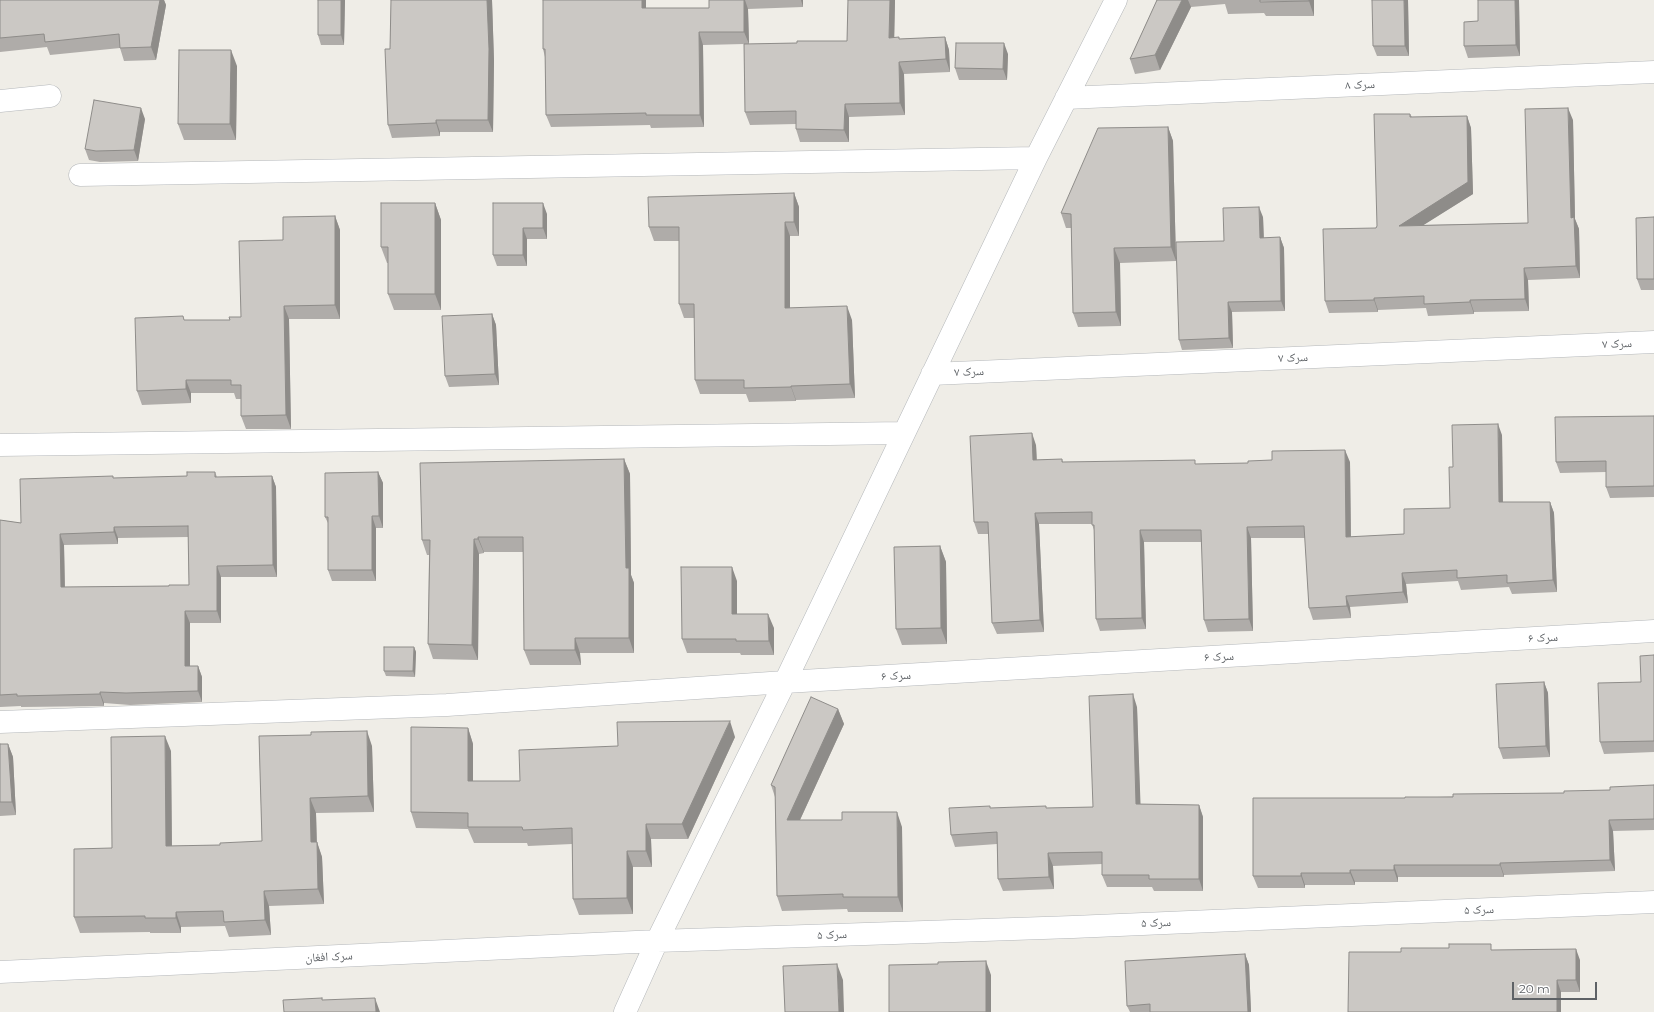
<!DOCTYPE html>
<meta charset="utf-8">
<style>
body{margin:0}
#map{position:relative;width:1654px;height:1012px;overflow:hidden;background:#efede7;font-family:Montserrat,sans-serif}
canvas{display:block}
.scale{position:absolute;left:1512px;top:982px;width:85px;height:18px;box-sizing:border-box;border:2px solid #5e6266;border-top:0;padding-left:5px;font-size:12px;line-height:14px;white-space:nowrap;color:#5e6266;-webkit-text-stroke:3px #fff;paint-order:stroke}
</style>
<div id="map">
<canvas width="1654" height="1012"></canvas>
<div class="scale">20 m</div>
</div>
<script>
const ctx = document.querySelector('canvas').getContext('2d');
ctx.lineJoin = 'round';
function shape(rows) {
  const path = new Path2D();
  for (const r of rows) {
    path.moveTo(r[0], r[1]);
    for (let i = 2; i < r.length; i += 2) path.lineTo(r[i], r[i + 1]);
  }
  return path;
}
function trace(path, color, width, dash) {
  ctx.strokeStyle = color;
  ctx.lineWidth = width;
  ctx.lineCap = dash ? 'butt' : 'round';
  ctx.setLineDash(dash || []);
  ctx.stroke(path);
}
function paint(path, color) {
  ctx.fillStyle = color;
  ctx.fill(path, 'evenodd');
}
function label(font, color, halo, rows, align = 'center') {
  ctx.font = font + ' Montserrat,"Noto Naskh Arabic",sans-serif';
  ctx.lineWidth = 3;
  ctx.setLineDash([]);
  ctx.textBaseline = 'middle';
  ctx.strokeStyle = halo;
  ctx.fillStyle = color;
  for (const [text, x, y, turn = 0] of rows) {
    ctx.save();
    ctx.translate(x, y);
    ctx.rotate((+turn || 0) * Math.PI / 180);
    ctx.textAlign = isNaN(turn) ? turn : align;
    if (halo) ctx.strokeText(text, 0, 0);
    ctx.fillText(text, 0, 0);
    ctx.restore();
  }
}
const minor = shape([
 [1066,98,1654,72],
 [0,101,50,96],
 [80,175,1036,158],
 [932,374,1654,342],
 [0,445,904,433],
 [0,722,447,705,785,682,1654,631],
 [0,972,657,941,1073,927,1654,902],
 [625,1012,657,941,785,682,1036,158,1116,0]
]);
trace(minor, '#b4b7ba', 23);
trace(minor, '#fff', 22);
paint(shape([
 [0,0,164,0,166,5,156,60,124,61,120,48,50,55,47,47,0,52],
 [345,0,344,45,321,45,318,35],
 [391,0,492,0,494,61,493,132,440,132,440,136,392,138,388,125,390,49],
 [543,0,646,0,646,8,709,8,709,0,803,0,803,7,748,9,749,44,797,43,847,41,848,0,895,0,894,37,899,39,945,37,949,50,950,72,904,74,905,115,849,117,849,142,800,142,796,129,796,124,750,125,745,112,744,44,703,45,704,127,651,128,650,125,551,127,546,115,545,57,543,49],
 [1157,0,1314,0,1314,16,1266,16,1264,13,1228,14,1225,4,1191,7,1160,70,1135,74,1130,59],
 [1408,0,1409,56,1377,56,1373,46],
 [1478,0,1526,0,1519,0,1520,56,1468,58,1464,46,1478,21],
 [1008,54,1007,80,959,80,955,68],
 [237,66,236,140,184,140,178,124],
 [1410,114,1412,117,1467,116,1471,128,1473,194,1423,225,1528,223,1573,120,1575,219,1579,229,1580,278,1528,280,1529,311,1474,312,1474,314,1428,316,1426,308,1378,310,1378,312,1329,313,1325,301,1377,226],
 [145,119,138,161,100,162,89,160,85,149],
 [1168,127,1173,141,1176,261,1120,263,1121,326,1078,327,1073,313,1071,228,1066,228,1061,213],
 [794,193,799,207,799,236,790,236,790,308,852,320,855,398,796,400,796,401,749,402,746,394,700,394,695,380,695,318,684,318,679,304,679,241,654,241,649,227],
 [435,203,441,220,441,310,394,310,388,294,388,263,387,263,381,247],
 [493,203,547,214,547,239,527,239,527,266,497,266,493,255],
 [335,216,340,230,340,319,289,319,291,429,246,429,241,416,241,399,236,399,234,393,191,393,191,403,142,405,137,391,185,320,230,320,241,317,283,240],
 [1263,217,1264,238,1280,237,1284,248,1285,311,1232,312,1233,348,1182,350,1179,340,1224,241],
 [1654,217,1654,290,1641,290,1637,279],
 [492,314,496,325,499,385,449,387,445,376],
 [1654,416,1654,497,1610,498,1606,487,1606,472,1560,473,1556,462],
 [1502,435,1503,502,1550,502,1554,513,1557,592,1512,594,1509,587,1461,590,1458,581,1406,584,1408,603,1350,607,1351,618,1313,620,1309,608,1305,538,1251,538,1253,631,1208,632,1204,620,1202,542,1144,542,1146,629,1100,631,1096,619,1094,530,1092,524,1039,524,1044,632,997,634,992,623,989,534,978,534,974,522,1036,445,1037,460,1062,459,1063,462,1196,464,1350,462,1351,537,1404,534,1450,508,1453,467],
 [624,459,630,474,631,575,634,583,634,653,580,653,581,665,530,665,524,650,523,552,484,552,484,553,479,554,478,660,433,659,428,644,429,555,427,555,422,540],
 [215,472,217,477,272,476,276,487,277,577,221,577,221,623,190,623,190,666,198,666,202,677,202,702,130,705,104,703,104,706,21,707,21,706,0,707,0,520,21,523,113,476,113,478,187,476],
 [188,537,189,585,169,586,65,587,64,545,118,544,118,538],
 [378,472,383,483,383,528,376,528,376,581,332,581,328,570,328,523,325,517],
 [940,546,946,562,947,644,902,645,896,629],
 [737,581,737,614,774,628,774,655,741,655,740,653,687,653,682,639],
 [414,647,416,652,415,677,386,676,384,671],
 [1654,655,1654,752,1604,754,1600,742,1641,682],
 [1544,682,1548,693,1550,757,1503,759,1499,748],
 [1137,707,1140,804,1199,805,1203,817,1203,891,1154,891,1152,887,1107,887,1102,875,1102,864,1053,866,1054,889,1003,891,998,879,997,844,955,847,951,835,991,808,1047,808,1093,807],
 [838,709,844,724,800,820,902,827,903,912,848,912,847,909,782,911,777,896,775,797,771,785],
 [468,728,473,744,473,781,520,781,618,746,735,737,688,839,651,839,652,867,633,867,633,914,579,915,573,899,572,844,528,846,527,843,474,843,468,829,416,828,411,812],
 [259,736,372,746,374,812,316,813,317,842,322,857,324,904,269,906,271,935,229,937,225,926,181,927,181,933,150,933,150,932,80,933,74,917,112,848,171,751,172,846,220,845,262,841],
 [0,744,8,744,13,757,16,815,0,816],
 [1654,785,1654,830,1613,831,1615,871,1504,875,1504,877,1398,877,1398,882,1355,882,1355,885,1305,885,1305,888,1258,888,1253,876,1405,798,1564,793,1610,790],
 [1449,948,1493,950,1580,960,1580,992,1561,992,1561,1012,1401,952],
 [1245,954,1249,965,1251,1012,1130,1012,1127,1006]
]), '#afaca9');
paint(shape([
 [160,0,164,0,166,5,156,60,151,47],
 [341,0,345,0,344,45,341,35],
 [487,0,492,0,494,61,493,132,488,120],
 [642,0,646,0,646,21,642,8],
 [744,0,745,0,748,9,749,44,744,32],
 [801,0,803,0,803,7],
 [890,0,895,0,894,50,889,38],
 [1182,0,1188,0,1191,7,1160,70,1155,55],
 [1309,0,1314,0,1314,16,1309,1],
 [1404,0,1408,0,1409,56,1405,46],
 [1515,0,1519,0,1520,56,1516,45],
 [699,32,703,45,704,127,700,115],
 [945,37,949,50,950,72,946,59],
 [1004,43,1008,54,1007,80,1003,69],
 [231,50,237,66,236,140,230,124],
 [899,62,904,74,905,115,900,103],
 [845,104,849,117,849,142,844,130],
 [141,108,145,119,138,161,134,150],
 [1568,108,1573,120,1575,219,1579,229,1580,278,1576,266,1571,218],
 [1467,116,1471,128,1473,194,1403,238,1399,226],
 [436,120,440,132,440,136,436,123],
 [1168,127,1173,141,1176,261,1171,247],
 [794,193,799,207,799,236,794,222],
 [435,203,441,220,441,310,435,294],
 [543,203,547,214,547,239,543,228],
 [1259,207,1263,217,1264,248,1260,238],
 [335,216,340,230,340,319,335,305],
 [785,222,790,236,790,322,785,308],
 [523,228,527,239,527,266,523,255],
 [1280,237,1284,248,1285,311,1281,301],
 [1114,248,1120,263,1121,326,1116,312],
 [1524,268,1528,280,1529,311,1525,299],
 [1374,298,1378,310,1378,312,1374,300],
 [1470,300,1474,312,1474,314,1470,302],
 [1228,302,1232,312,1233,348,1229,338],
 [284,306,289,319,291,429,286,415],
 [847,306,852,320,855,398,850,384],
 [492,314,496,325,499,385,495,374],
 [186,380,191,393,191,403,186,389],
 [791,386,796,400,796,401,791,387],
 [1498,424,1502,435,1503,514,1499,502],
 [1032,433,1036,445,1037,472,1033,460],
 [1345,450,1350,462,1351,549,1346,537],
 [624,459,630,474,631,575,634,583,634,653,629,638,626,568],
 [1653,459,1654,461,1654,487,1654,486],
 [378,472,383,483,383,528,379,516],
 [272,476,276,487,277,577,273,565],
 [1550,502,1554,513,1557,592,1553,580],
 [1035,513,1039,524,1044,632,1040,620],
 [372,516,376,528,376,581,372,570],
 [114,527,118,538,118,544,114,532],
 [1247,527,1251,538,1253,631,1249,619],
 [1140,530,1144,542,1146,629,1142,618],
 [60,534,64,545,65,598,61,587],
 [478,537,484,552,484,553,478,539],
 [474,539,479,554,478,660,472,645],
 [940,546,946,562,947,644,941,628],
 [217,566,221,577,221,623,217,611],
 [732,567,737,581,737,628,732,614],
 [1402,573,1406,584,1408,603,1403,592],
 [1346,596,1350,607,1351,618,1347,606],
 [185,611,190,623,190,677,185,666],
 [768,614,774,628,774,655,769,641],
 [575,638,580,653,581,665,575,650],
 [414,647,416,652,415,677,413,671],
 [198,666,202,677,202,702,198,691],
 [1544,682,1548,693,1550,757,1546,746],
 [100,692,104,703,104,706,100,694],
 [1133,694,1137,707,1141,817,1136,804],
 [838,709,844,724,793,835,787,820],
 [730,721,735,737,688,839,682,824],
 [468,728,473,744,473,797,468,781],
 [367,731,372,746,374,812,368,796],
 [165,736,171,751,172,861,166,846],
 [8,744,13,757,16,815,12,802],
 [310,798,316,813,317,857,311,842],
 [1199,805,1203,817,1203,891,1199,879],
 [897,812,902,827,903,912,898,897],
 [1609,820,1613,831,1615,871,1610,860],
 [646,824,651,839,652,867,646,851],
 [317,842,322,857,324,904,318,889],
 [627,851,633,867,633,914,627,898],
 [1048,853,1053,866,1054,889,1049,877],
 [1500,863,1504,875,1504,877,1500,865],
 [1394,865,1398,877,1398,882,1394,870],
 [1350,870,1355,882,1355,885,1350,873],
 [1301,873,1305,885,1305,888,1301,876],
 [264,891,269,906,271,935,265,920],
 [176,912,181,927,181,933,176,918],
 [1576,949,1580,960,1580,992,1576,980],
 [1245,954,1249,965,1251,1012,1248,1012],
 [986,961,991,975,991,1012,986,1012],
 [837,964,843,980,844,1012,839,1012],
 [1557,980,1561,992,1561,1012,1557,1012],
 [375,998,380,1012,376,1012]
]), '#8e8c89');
const building = shape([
 [0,0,160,0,151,47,120,48,119,34,45,42,44,34,0,38,0,0],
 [318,0,341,0,341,35,318,35,318,0],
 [391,0,487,0,489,49,488,120,436,120,436,123,388,125,385,49,390,49,391,0],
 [543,0,642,0,642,8,709,8,709,0,744,0,744,32,699,32,700,115,646,115,646,113,546,115,545,49,543,49,543,0],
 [848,0,890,0,889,38,899,37,899,39,945,37,946,59,899,62,900,103,845,104,844,130,796,129,796,111,745,112,744,44,797,43,797,41,847,41,848,0],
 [1157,0,1182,0,1155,55,1130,59,1157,0],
 [1260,0,1309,0,1309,1,1260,2,1260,0],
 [1372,0,1404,0,1405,46,1373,46,1372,0],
 [1478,0,1515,0,1516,45,1464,46,1464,22,1478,21,1478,0],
 [956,43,1004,43,1003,69,955,68,956,43],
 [179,50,231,50,230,124,178,124,179,50],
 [94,100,141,108,134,150,96,151,85,149,94,100],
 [1568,108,1571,218,1574,217,1576,266,1524,268,1525,299,1470,300,1470,302,1424,304,1424,296,1374,298,1374,300,1325,301,1323,229,1376,228,1377,226,1374,114,1410,114,1410,117,1467,116,1468,182,1399,226,1528,223,1525,109,1568,108],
 [1168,127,1171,247,1114,248,1116,312,1073,313,1071,214,1061,213,1098,128,1168,127],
 [794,193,794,222,785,222,785,308,847,306,850,384,791,386,791,387,744,388,744,380,695,380,694,304,679,304,679,227,649,227,648,197,794,193],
 [381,203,435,203,435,294,388,294,388,247,381,247,381,203],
 [493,203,543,203,543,228,523,228,523,255,493,255,493,203],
 [1259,207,1260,238,1280,237,1281,301,1228,302,1229,338,1179,340,1176,242,1224,241,1223,208,1259,207],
 [335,216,335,305,284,306,286,415,241,416,241,385,231,385,231,380,186,380,186,389,137,391,135,318,183,316,184,320,230,320,229,317,241,317,239,241,283,240,283,217,335,216],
 [1654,217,1654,279,1637,279,1636,218,1654,217],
 [492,314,495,374,445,376,442,316,492,314],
 [1654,416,1654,486,1606,487,1606,461,1556,462,1555,417,1654,416],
 [1498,424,1499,502,1550,502,1553,580,1507,583,1507,575,1457,578,1457,570,1402,573,1403,592,1346,596,1347,606,1309,608,1304,526,1247,527,1249,619,1204,620,1201,530,1140,530,1142,618,1096,619,1094,525,1092,525,1092,512,1035,513,1040,620,992,623,988,522,974,522,970,436,1032,433,1033,460,1062,459,1062,462,1195,460,1195,464,1248,463,1248,461,1272,460,1272,451,1345,450,1346,537,1404,534,1404,509,1450,508,1449,467,1453,467,1452,425,1498,424],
 [624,459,626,568,629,568,629,638,575,638,575,650,524,650,523,537,478,537,478,539,474,539,472,645,428,644,430,540,422,540,420,463,624,459],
 [187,472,215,472,215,477,272,476,273,565,217,566,217,611,185,611,185,666,198,666,198,691,126,693,100,692,100,694,17,696,17,694,0,695,0,520,21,523,20,479,113,476,113,478,187,476,187,472],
 [188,526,189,585,169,585,169,586,61,587,60,534,114,532,114,527,188,526],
 [378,472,379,516,372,516,372,570,328,570,328,517,325,517,325,473,378,472],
 [940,546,941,628,896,629,894,547,940,546],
 [681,567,732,567,732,614,768,614,769,641,736,641,736,639,682,639,681,567],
 [384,647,414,647,413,671,384,671,384,647],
 [1654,655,1654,741,1600,742,1598,683,1641,682,1640,656,1654,655],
 [1544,682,1546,746,1499,748,1496,684,1544,682],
 [1133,694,1136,804,1199,805,1199,879,1149,879,1149,875,1102,875,1102,852,1048,853,1049,877,998,879,997,832,951,835,949,808,990,806,990,808,1046,806,1046,808,1093,807,1089,696,1133,694],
 [811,697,838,709,787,820,842,820,842,812,897,812,898,897,843,897,843,894,777,896,775,787,771,785,811,697],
 [730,721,682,824,646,824,646,851,627,851,627,898,573,899,572,828,523,830,522,827,468,827,468,813,411,812,411,727,468,728,468,781,520,781,519,750,618,746,617,722,730,721],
 [367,731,368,796,310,798,311,842,317,842,318,889,264,891,265,920,224,922,223,911,176,912,176,918,145,918,145,916,74,917,74,849,112,848,111,737,165,736,166,846,220,845,220,843,262,841,259,736,311,735,311,732,367,731],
 [0,744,8,744,12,802,0,802,0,744],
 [1654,785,1654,819,1609,820,1610,860,1500,863,1500,865,1394,865,1394,870,1350,870,1350,873,1301,873,1301,876,1253,876,1253,798,1405,798,1405,797,1453,797,1453,794,1564,793,1564,791,1610,790,1610,787,1654,785],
 [1449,944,1491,944,1491,950,1576,949,1576,980,1557,980,1557,1012,1348,1012,1349,952,1401,952,1401,948,1449,948,1449,944],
 [1245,954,1248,1012,1150,1012,1150,1004,1127,1006,1125,961,1245,954],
 [986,961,986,1012,889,1012,889,965,938,964,938,962,986,961],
 [837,964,839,1012,785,1012,783,966,837,964],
 [322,998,322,1000,375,998,376,1012,284,1012,283,1000,322,998]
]);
paint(building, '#cbc8c4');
trace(building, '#8e8c89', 1);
label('12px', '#5e6266', '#fff', [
 ["سرک ۸",1360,85,-2],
 ["سرک ۷",1617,344,-2],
 ["سرک ۷",1293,358,-2],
 ["سرک ۷",969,372,-2],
 ["سرک ۶",1543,638,-3],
 ["سرک ۶",1219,657,-3],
 ["سرک ۶",896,676,-3],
 ["سرک ۵",1479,910,-2],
 ["سرک ۵",1156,923,-2],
 ["سرک ۵",832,935,-2],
 ["سرک افغان",329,957,-3]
]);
</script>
